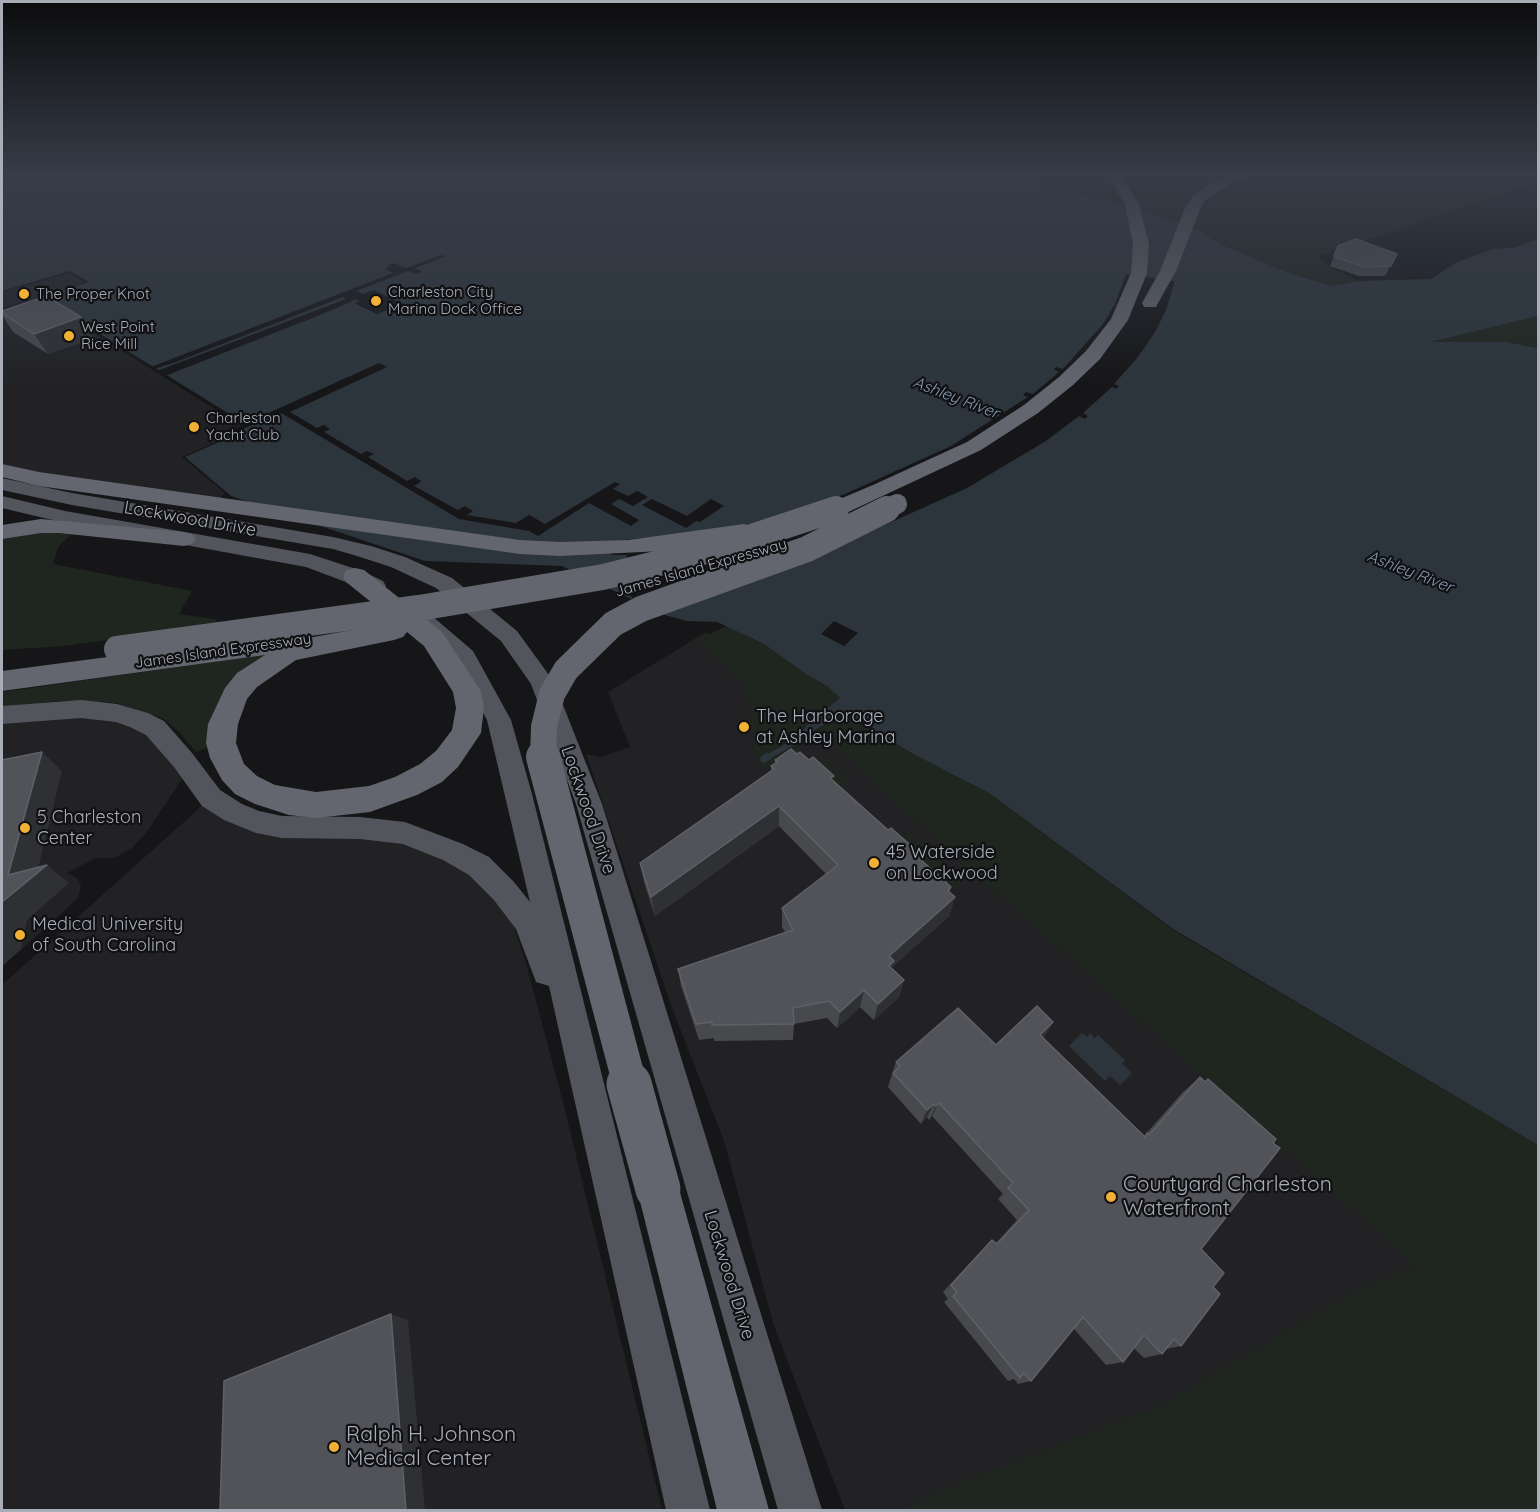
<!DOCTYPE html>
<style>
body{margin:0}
#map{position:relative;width:1540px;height:1512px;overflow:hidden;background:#161618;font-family:Quicksand,sans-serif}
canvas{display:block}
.frame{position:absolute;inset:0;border:3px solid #a8adb8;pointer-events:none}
</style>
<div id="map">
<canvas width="1540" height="1512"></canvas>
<div class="frame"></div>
</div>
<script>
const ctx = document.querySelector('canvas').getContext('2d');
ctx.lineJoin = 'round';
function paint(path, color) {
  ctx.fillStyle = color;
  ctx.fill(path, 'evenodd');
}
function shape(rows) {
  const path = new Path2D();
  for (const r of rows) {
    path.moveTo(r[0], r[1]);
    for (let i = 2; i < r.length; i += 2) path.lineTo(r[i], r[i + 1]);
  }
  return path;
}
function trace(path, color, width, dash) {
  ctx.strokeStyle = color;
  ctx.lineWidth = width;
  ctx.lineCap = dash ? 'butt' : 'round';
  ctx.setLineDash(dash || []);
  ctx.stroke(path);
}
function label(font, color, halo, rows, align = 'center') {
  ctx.font = font + ' Quicksand,sans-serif';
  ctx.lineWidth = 4.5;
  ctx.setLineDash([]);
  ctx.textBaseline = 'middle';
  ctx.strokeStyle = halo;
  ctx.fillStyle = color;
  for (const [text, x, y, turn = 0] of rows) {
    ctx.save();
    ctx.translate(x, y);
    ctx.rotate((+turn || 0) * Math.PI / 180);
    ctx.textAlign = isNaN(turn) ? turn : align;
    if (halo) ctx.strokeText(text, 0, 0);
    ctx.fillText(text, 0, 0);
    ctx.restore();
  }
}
paint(shape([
 [69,273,86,283,2,308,2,292],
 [39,299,239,424,218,434,225,438,182,457,225,493,219,500,46,477,2,467,2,310],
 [706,632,797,699,1417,1266,1161,1405,912,1510,845,1510,774,1326,724,1141,672,1008,586,754,601,757,630,747,608,692],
 [58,715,118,721,150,736,183,778,146,833,132,848,114,858,96,858,67,873,77,878,81,886,78,898,2,967,2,720],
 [205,803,403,840,473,873,512,921,526,963,564,1106,662,1510,2,1510,2,985]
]), '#222225');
paint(shape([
 [1010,175,1538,175,1538,182,1319,256,1328,266,1358,281,1332,286,1289,273,1220,244,1202,232,1156,216,1052,189],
 [1538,316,1538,348,1507,342,1427,343],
 [39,531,72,534,58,547,53,564,192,591,179,614,214,619,221,624,64,646,2,650,2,538,16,533],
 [726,626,764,644,809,676,827,686,840,698,813,719,794,742,842,714,849,716,915,755,989,793,1173,930,1538,1145,1538,1510,903,1510,945,1489,1161,1405,1355,1291,1416,1266,880,789,821,733,769,768,760,765,755,751,745,685,696,641],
 [264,655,267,657,222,696,210,719,208,747,196,752,179,732,162,718,116,703,60,701,2,707,2,692],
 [827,757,850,779,837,788,813,766],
 [909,832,962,880,949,891,895,842]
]), '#1e261f');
paint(shape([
 [2,175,1010,175,1052,189,1113,203,1180,223,1202,232,1220,244,1289,273,1332,286,1358,281,1431,279,1457,262,1493,249,1514,248,1538,239,1538,316,1431,342,1507,342,1538,348,1538,1145,1173,929,989,793,915,755,849,716,842,714,791,744,813,719,840,698,827,686,809,676,764,644,717,622,687,621,665,615,562,566,425,561,231,496,185,457,228,438,222,434,244,423,42,298,89,282,70,271,2,291],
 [1082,1033,1087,1037,1090,1033,1095,1038,1098,1035,1125,1060,1122,1064,1132,1073,1120,1085,1110,1076,1105,1081,1069,1046]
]), '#2c353c');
paint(shape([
 [441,255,446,256,415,268,422,272,416,274,408,271,356,291,363,294,374,290,404,304,377,314,354,303,359,301,356,299,330,311,165,376,157,371,346,299,343,297,176,362,154,369,151,367,393,273,385,269,389,267,387,266,394,263,406,268],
 [1126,274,1175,281,1166,310,1155,332,1138,357,1114,384,1119,386,1116,389,1112,387,1083,413,1088,416,1085,419,1079,416,1046,441,967,488,865,534,633,601,618,562,628,560,626,555,611,555,612,541,724,530,763,521,845,494,951,446,1028,397,1023,395,1026,392,1033,394,1045,384,1059,372,1054,369,1056,367,1063,369,1103,324,1115,304],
 [379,363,387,367,290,412,317,428,324,425,330,429,324,432,361,454,367,451,374,454,368,457,407,481,415,477,419,480,422,481,414,486,458,510,465,506,473,511,467,515,516,523,529,515,545,524,615,482,620,484,613,489,628,496,637,491,648,497,633,506,619,499,611,504,639,520,631,526,589,503,538,536,529,531,459,519,281,413,227,436,222,434],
 [652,499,687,516,711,499,724,506,700,522,696,521,686,528,642,505],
 [834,621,858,633,844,646,821,634]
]), '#161618');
trace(shape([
 [764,759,791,744]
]), '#2c353c', 5);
trace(shape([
 [764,759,767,757]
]), '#2c353c', 7);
paint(shape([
 [2,478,72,493,333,537,371,546,405,557,452,578,517,631,554,682,602,804,822,1510,778,1510,576,804,531,684,501,641,436,588,391,567,357,556,333,549,72,505,2,490,2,478],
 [2,496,65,511,310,554,362,571,383,581,386,586,383,591,375,593,306,567,65,523,2,508,2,496],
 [424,613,432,616,473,651,511,720,532,794,710,1510,666,1510,549,986,536,982,516,929,494,900,469,875,443,860,403,844,360,839,282,838,256,833,224,820,202,806,174,767,146,735,130,727,116,722,81,718,2,724,2,706,81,700,117,704,148,713,164,721,192,753,220,790,242,804,259,811,282,816,360,817,405,822,463,844,489,857,514,882,530,902,487,720,456,662,413,621,416,616,424,613]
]), '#53555c');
paint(shape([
 [1107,175,1120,175,1139,204,1149,244,1147,273,1128,320,1100,359,1073,385,1038,413,981,450,844,514,809,523,801,521,797,516,801,511,828,504,873,485,967,442,1024,405,1059,377,1086,351,1111,319,1131,273,1133,244,1125,204,1107,175],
 [1230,175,1248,175,1218,191,1203,202,1176,271,1158,303,1156,307,1144,307,1142,303,1160,271,1186,206,1193,196,1208,185,1230,175],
 [2,464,39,472,520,540,560,542,628,540,744,524,752,526,756,531,752,536,744,538,662,551,560,556,520,554,39,486,2,477,2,464],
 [41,519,184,532,192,534,196,539,192,544,184,546,59,533,41,533,2,539,2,525,41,519],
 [355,568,364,570,442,632,481,691,484,708,481,733,458,767,442,782,417,795,381,808,370,812,316,818,289,815,255,804,235,794,222,780,210,758,206,743,208,724,225,688,237,673,265,655,2,691,2,671,296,632,305,634,308,638,396,622,346,582,343,576,346,570,355,568],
 [407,632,424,646,453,692,456,708,452,730,436,751,420,764,395,777,369,786,316,792,275,785,257,776,244,764,236,743,238,724,247,699,257,687,296,660,394,640,403,637,407,632],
 [658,1168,673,1174,679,1189,769,1510,717,1510,637,1189,643,1174,658,1168]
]), '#63666e');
trace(shape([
 [832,510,836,509],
 [884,510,897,504]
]), '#63666e', 20);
trace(shape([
 [117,649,419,608,603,577,715,549,836,509],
 [543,759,544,727,552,694,566,670,613,624,641,609,807,549,887,509]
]), '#63666e', 26);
trace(shape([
 [543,757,630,1085]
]), '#63666e', 34);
trace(shape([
 [629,1084,658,1189]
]), '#63666e', 45);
paint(shape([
 [1338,246,1397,254,1385,276,1359,276,1330,266],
 [2,311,81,317,94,338,48,354,13,332,2,315],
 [797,754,833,781,888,830,923,856,922,861,950,892,955,897,949,916,892,967,892,968,904,980,899,997,874,1020,860,1007,837,1028,827,1018,794,1024,793,1040,714,1041,714,1038,699,1040,681,986,678,969,785,932,782,927,782,908,826,874,779,826,655,916,644,882,640,863,771,771,771,766,775,763,775,760],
 [1053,1022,1043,1038,1144,1136,1183,1092,1200,1077,1273,1143,1201,1249,1213,1287,1181,1346,1166,1349,1162,1354,1144,1358,1134,1348,1123,1362,1106,1365,1074,1329,1031,1381,1018,1384,1014,1379,1008,1381,944,1302,948,1299,943,1292,983,1249,992,1240,996,1243,1017,1220,998,1199,1003,1194,932,1116,929,1120,927,1117,921,1124,888,1087,896,1062,996,1045]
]), '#47494d');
paint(shape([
 [81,317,94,338,48,354,34,334],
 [42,752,62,771,37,873,47,865,69,883,27,920,21,949,2,966,2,905,8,875],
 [779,806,779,826,655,916,651,897],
 [951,887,945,906,955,897,949,916,892,967,889,978,889,956],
 [904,980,899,997,874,1020,878,1004],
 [864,990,860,1007,837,1028,840,1012],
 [1053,1022,1043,1038,1040,1035],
 [939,1103,932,1116,929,1120,936,1106],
 [934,1104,927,1117,921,1124,927,1110],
 [391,1314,408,1320,425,1510,406,1510]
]), '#2f3033');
const building = shape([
 [1356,239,1397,254,1391,266,1364,267,1334,256,1338,246,1356,239],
 [46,296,81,317,34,334,2,313,2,311,46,296],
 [791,749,797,754,800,752,809,760,813,757,834,776,830,778,888,830,891,828,923,856,920,859,951,887,948,891,955,897,889,956,894,961,889,966,904,980,878,1004,864,990,840,1012,829,1001,793,1008,794,1024,712,1025,712,1022,696,1024,678,969,793,930,782,908,838,865,779,806,651,897,640,863,774,769,771,766,777,762,775,760,791,749],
 [42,752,8,875,47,865,2,902,2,905,2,760,42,752],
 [1037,1006,1053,1022,1040,1035,1145,1137,1147,1133,1149,1135,1200,1077,1205,1082,1208,1079,1276,1139,1273,1143,1280,1148,1201,1249,1224,1273,1213,1287,1220,1294,1181,1346,1174,1339,1162,1354,1144,1335,1123,1362,1083,1317,1031,1381,1024,1373,1020,1378,953,1296,957,1292,951,1285,992,1240,997,1244,1029,1210,1008,1188,1013,1183,939,1103,936,1106,934,1104,927,1110,893,1073,900,1066,896,1062,958,1008,996,1045,1037,1006],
 [391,1314,406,1510,220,1510,224,1381,391,1314]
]);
paint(building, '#525359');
trace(building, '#5f6168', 1.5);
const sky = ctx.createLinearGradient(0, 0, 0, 387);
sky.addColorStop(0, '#0c0c0d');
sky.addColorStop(0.45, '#363c48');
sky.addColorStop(1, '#363c4800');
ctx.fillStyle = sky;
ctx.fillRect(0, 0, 1540, 387);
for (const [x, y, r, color] of [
 [24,294,6,"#f2b134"],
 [376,301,6,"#f2b134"],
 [69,336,6,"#f2b134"],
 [194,427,6,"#f2b134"],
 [744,727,6,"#f2b134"],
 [25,828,6,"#f2b134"],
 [874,863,6,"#f2b134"],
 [20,935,6,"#f2b134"],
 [1111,1197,6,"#f2b134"],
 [334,1447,6,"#f2b134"]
]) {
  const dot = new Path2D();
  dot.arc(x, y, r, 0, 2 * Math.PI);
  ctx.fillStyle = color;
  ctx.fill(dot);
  trace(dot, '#111113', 2);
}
label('15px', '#a8adb8', '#111113', [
 ["Charleston City",388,292],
 ["Marina Dock Office",388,309],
 ["The Proper Knot",36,294],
 ["West Point",81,327],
 ["Rice Mill",81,344],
 ["Charleston",206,418],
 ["Yacht Club",206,435]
], 'left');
label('15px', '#a8adb8', '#111113', [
 ["James Island Expressway",701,568,-16],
 ["James Island Expressway",223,651,-8]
]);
label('italic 16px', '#7f9bb3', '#111113', [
 ["Ashley River",956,398,21],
 ["Ashley River",1410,572,21]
]);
label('18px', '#a8adb8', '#111113', [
 ["Lockwood Drive",190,519,10],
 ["Lockwood Drive",588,810,71],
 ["Lockwood Drive",729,1275,73]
]);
label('18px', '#a8adb8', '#111113', [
 ["The Harborage",756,717],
 ["at Ashley Marina",756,738],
 ["5 Charleston",37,818],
 ["Center",37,839],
 ["45 Waterside",886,853],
 ["on Lockwood",886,874],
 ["Medical University",32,925],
 ["of South Carolina",32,946]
], 'left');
label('21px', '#a8adb8', '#111113', [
 ["Courtyard Charleston",1123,1185],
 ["Waterfront",1123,1209],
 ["Ralph H. Johnson",346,1435],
 ["Medical Center",346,1459]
], 'left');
</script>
